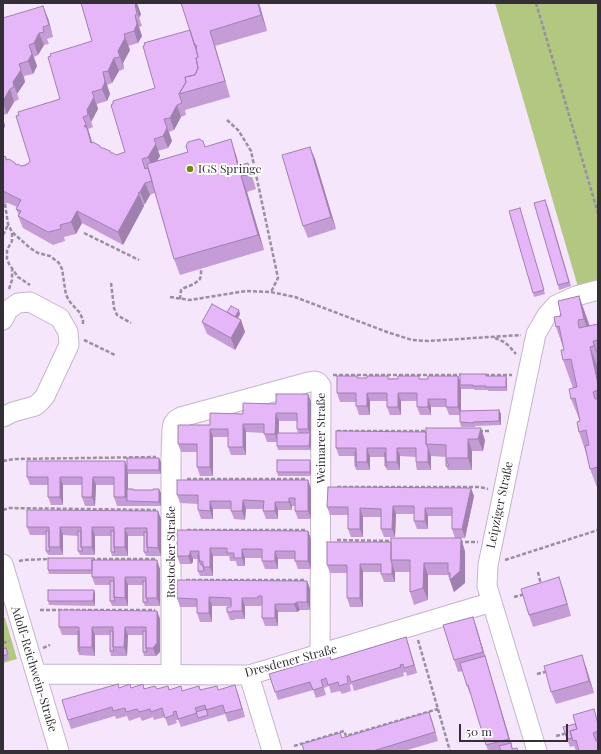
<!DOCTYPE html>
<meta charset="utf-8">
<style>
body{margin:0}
#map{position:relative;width:601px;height:754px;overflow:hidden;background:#f5e6fc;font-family:"Playfair Display",serif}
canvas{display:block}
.frame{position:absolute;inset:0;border:4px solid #342f37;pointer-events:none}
.scale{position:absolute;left:459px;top:724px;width:109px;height:18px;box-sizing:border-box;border:2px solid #342f37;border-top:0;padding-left:5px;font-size:12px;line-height:14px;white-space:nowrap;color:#342f37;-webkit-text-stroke:3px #fff;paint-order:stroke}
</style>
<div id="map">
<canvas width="601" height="754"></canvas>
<div class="frame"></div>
<div class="scale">50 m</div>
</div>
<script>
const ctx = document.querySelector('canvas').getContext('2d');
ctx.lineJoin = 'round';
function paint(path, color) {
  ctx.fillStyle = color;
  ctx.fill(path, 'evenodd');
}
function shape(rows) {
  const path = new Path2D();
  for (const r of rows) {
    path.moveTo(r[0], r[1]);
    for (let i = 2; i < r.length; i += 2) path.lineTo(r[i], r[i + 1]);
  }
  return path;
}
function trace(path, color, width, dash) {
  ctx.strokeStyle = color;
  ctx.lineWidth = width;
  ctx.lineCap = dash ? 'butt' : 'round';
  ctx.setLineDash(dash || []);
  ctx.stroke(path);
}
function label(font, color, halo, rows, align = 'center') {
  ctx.font = font + ' "Playfair Display",serif';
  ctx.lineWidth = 4;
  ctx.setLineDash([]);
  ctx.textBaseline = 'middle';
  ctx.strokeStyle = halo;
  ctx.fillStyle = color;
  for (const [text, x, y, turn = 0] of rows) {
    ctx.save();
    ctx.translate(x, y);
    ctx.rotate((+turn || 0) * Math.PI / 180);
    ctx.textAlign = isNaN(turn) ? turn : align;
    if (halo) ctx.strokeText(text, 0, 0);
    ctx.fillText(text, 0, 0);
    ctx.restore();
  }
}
paint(shape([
 [495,3,598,3,598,281,578,287],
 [3,618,5,618,17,659,3,663]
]), '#b2c881');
const minor = shape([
 [3,320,8,310,18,303,30,302,60,318,68,332,69,345,45,396,40,402,35,406,13,412,3,417],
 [3,564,59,751],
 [36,674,249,675,492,602],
 [171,674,171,457,172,430,173,424,176,420,181,417,309,382,314,381,318,382,321,386,320,654],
 [249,675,272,751],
 [537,751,487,586,488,565,536,334,547,315,556,305,576,296,598,290]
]);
trace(minor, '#c4b6ca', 21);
trace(shape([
 [536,3,598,213],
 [227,120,238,130,242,136,251,151,278,278,271,292],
 [5,204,8,224,12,232,30,248,38,253,50,256,59,263,62,269,66,295,70,302,80,313,83,320,83,324],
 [12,233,12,241,7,250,7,259,9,264,18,277,30,285],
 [84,233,139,260],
 [3,235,8,225],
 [111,283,114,308,117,315,131,323],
 [9,289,12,280,12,270],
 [170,297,190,300,246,291,271,292,295,297,387,332,412,340,428,341,521,335],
 [180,299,181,290,184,288,194,284,200,279,201,275,201,269],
 [495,338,504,342,509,346,516,354],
 [84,340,115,355],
 [333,375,462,375],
 [485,375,512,375],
 [337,431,428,431],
 [479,431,491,431],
 [3,461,14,459,156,457],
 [187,479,306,479],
 [337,487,480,487,488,489],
 [3,510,9,508,156,510],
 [187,530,306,530],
 [337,540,394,541],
 [459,542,478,542],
 [91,559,156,559],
 [505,560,598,530],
 [19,561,25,560,50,559],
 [538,572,541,585],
 [186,580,305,580],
 [514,597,525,594],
 [40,610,155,610],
 [418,640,450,751],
 [3,643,9,641],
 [43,648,50,645],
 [537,674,549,671],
 [556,736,568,733],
 [294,746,344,731,346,736,438,709]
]), '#998f9f', 2.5, [4, 2]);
trace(minor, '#fff', 19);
paint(shape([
 [81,3,141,14,139,18,142,26,139,27,142,36,138,43,128,46,130,50,123,63,124,69,119,71,112,83,107,85,110,94,107,101,97,104,98,109,91,122,93,127,88,129,92,142,101,148,111,153,116,155,125,152,155,88,190,30,181,3,259,3,267,31,215,46,230,97,185,110,186,115,181,117,174,130,169,132,172,141,168,148,158,151,160,156,157,161,188,152,203,141,205,147,236,155,239,166,248,163,256,189,247,192,264,250,180,275,174,259,155,193,150,195,145,204,143,205,144,206,123,245,82,223,76,234,64,237,65,241,53,245,23,228,18,216,19,215,16,209,17,207,8,203,3,204,3,156,6,160,16,165,21,166,26,165,28,164,30,161,19,115,60,99,92,41],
 [3,18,48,18,53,37,47,39,49,44,44,45,38,55,34,57,37,66,33,74,24,76,25,82,17,94,19,99,14,102,7,114,3,115],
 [315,159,336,229,308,238,303,226],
 [547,204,571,286,559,290,558,285],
 [521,212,545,294,534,297,533,293],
 [579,296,590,326,598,324,598,490,590,469,587,456,579,432,580,421,571,399,573,388,563,360,564,350,556,327,561,316],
 [227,312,240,314,238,318,241,320,245,332,235,350,207,334,202,322],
 [474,374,487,376,506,376,507,380,507,391,488,391,488,390,475,390,474,389,461,389,461,411,499,410,501,414,501,425,475,426,475,427,461,427,460,422,460,415,449,415,446,407,431,407,431,415,420,415,417,407,417,401,401,401,401,415,390,415,387,407,387,401,370,401,370,415,359,415,356,406,356,402,340,402,337,393,357,376,358,378,420,379,460,380],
 [308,394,311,402,311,450,278,450,277,446,277,442,267,442,264,433,246,432,246,455,231,455,228,447,228,437,213,437,213,476,200,476,197,467,197,452,181,452,178,444,210,425,243,414],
 [279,421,297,421,297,429,298,433,279,433],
 [426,428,485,440,483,451,472,451,472,470,448,470,446,466,446,457,431,456,431,470,417,470,416,466,416,457,400,456,400,470,387,470,385,466,385,457,370,457,370,470,356,470,355,466,355,456,339,456,336,448,426,432],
 [310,460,311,464,311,476,278,476,277,472],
 [161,462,161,474,128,474,128,489,161,493,161,506,117,506,114,497,114,485,96,485,95,506,85,506,82,497,82,485,63,485,63,505,51,505,48,497,48,485,30,485,27,477,127,465],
 [308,480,311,489,311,519,298,519,295,511,295,506,292,506,292,510,278,510,278,519,266,519,263,511,263,509,246,509,245,520,234,519,231,511,231,509,213,509,213,519,201,519,198,510,198,504,180,503,177,495],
 [474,496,465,538,455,538,452,529,452,516,428,516,428,529,417,529,414,521,414,514,396,514,395,537,384,537,381,529,381,517,363,517,363,537,351,537,348,529,348,515,330,515,327,507],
 [158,511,161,519,161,556,146,556,144,552,144,536,128,536,128,556,112,556,111,552,111,536,95,536,95,555,80,555,78,551,78,536,63,535,63,555,48,555,46,551,46,535,30,535,27,527],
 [177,530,308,531,311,539,311,569,298,569,295,561,295,559,278,559,278,569,265,569,262,561,262,558,245,558,245,566,237,566,236,561,230,561,229,556,213,556,213,576,200,576,198,571,198,559,193,559,193,562,191,564,180,564,177,556],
 [465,551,465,583,454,592,448,575,428,575,428,600,414,605,410,592,410,572,395,572,395,582,384,582,381,574,381,572,363,572,363,607,350,607,347,598,347,573,330,573,327,565],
 [95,560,160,569,160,606,145,606,143,602,143,585,128,585,128,606,112,606,110,601,110,585,95,585,92,577,92,574,49,574,48,570],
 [307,581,310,589,310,610,300,610,297,612,278,612,278,626,265,626,262,618,262,605,261,605,261,606,245,606,245,619,235,619,235,620,230,620,227,612,231,607,231,606,212,606,212,622,200,622,197,613,197,607,180,607,177,598],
 [563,589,571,616,533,627,529,615],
 [94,590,95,594,95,606,49,605,48,601],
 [157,611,160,619,160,652,156,656,144,656,143,652,143,635,128,635,127,656,111,656,110,651,110,635,95,635,95,656,79,655,78,651,78,635,62,635,59,627],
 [473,617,477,629,513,749,518,751,500,750,498,751,488,751,471,694,470,694,467,686,463,671,458,672,454,660],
 [406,637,417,673,407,676,406,672,403,673,404,676,354,691,352,684,350,685,351,691,342,694,340,691,331,693,329,686,324,688,326,695,316,698,313,690,278,700,275,692,331,660],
 [6,648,9,659,3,661,3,649],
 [586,667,594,693,556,704,551,692],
 [119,688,169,689,182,691,219,690,238,694,245,717,228,722,225,714,181,727,178,720,176,720,177,723,168,726,165,717,154,720,153,717,142,721,140,717,129,721,127,716,116,719,115,716,71,729,68,720],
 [429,712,438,741,404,751,304,751,342,738],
 [598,721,598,751,576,751,574,746,570,747,567,739]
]), '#c59dd6');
paint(shape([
 [134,3,137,3,141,14,139,18,142,26],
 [258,3,259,3,267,31,261,15],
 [43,6,48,18,53,37,49,25],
 [135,15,142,36,138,43,134,31],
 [210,31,215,46,230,97,225,81],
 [39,33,44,45,38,55,34,43],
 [124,34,130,50,123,63,124,69,118,51],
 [29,45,37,66,33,74,28,61],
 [114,58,119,71,112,83,108,71],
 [19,64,25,82,17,94,19,99,13,82],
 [103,72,107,85,110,94,107,101,102,89],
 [10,89,14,102,7,114,3,103,3,101],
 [92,92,98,109,91,122,93,127,87,110],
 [177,105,181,117,174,130,170,118],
 [3,117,5,126,3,130],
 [83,117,88,129,96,155,84,126],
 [164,119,172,141,168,148,163,136],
 [154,139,160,156,153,169,148,157],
 [231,139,236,155,242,176,238,166],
 [310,147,315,159,336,229,331,217],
 [241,176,247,192,264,250,258,235],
 [145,183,150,195,145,204,140,192],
 [139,194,144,206,123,245,118,232],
 [77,211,82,223,76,234,71,222],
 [579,296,589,325,594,347,584,319],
 [239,310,240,314,234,325,232,321],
 [241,320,245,332,235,350,231,338],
 [593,341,598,354,598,356,594,346],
 [590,347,598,369,598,384],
 [458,376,462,385,460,385,461,389,461,415,458,407],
 [506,376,507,380,507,391,506,387],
 [367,393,370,401,370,415,367,406],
 [398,393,401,401,401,415,398,407],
 [308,394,311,402,311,450,309,446,310,433,308,429],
 [428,399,431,407,431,415,428,407],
 [499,410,501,414,501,425,499,421],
 [276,413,279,421,278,442,275,434],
 [243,424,246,432,246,455,243,447],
 [481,428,485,440,483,451,478,439],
 [210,429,213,437,213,476,210,467],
 [468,439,472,451,472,470,468,458],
 [367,448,370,457,370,470,367,462],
 [397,448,400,456,400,470,397,462],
 [428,448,431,456,431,470,428,462],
 [159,458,161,462,161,474,159,470],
 [310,460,311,464,311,476,310,472],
 [125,461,128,469,127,470,128,474,128,501,127,501,125,497],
 [60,477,63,485,63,505,60,497],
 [93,477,96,485,95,506,92,497],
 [308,480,311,489,311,519,308,511],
 [471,488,474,496,465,538,462,529],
 [159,489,161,493,161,506,159,502],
 [289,498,292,506,292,510,289,502],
 [243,500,246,509,245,520,242,511],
 [210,501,213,509,213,519,210,511],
 [275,502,278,510,278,519,275,511],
 [393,506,396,514,395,537,392,529],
 [360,508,363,517,363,537,360,529],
 [425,508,428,516,428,529,425,521],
 [158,511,161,519,161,556,158,548],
 [60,527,63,535,63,555,60,547],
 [92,527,95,536,95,555,92,547],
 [125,528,128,536,128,556,125,547],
 [308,531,311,539,311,569,308,561],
 [461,538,465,551,465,583,454,592,450,580],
 [210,548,213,556,213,576,210,567],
 [242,549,245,558,245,566,242,558],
 [190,551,193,559,193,562,191,564,188,556],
 [275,551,278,559,278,569,275,561],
 [157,560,160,569,160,606,157,598],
 [424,563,428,575,428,600,423,588],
 [360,564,363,572,363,607,360,598],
 [392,564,395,572,395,582,392,574],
 [125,577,128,585,128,606,125,598],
 [559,577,563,589,571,616,567,604],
 [307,581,310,589,310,610,307,602],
 [94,590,95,594,95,606,93,601],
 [209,597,212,606,212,622,209,613],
 [242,598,245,606,245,619,242,611],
 [297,602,300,610,297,612,294,604],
 [275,604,278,612,278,626,275,618],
 [157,611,160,619,160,652,156,656,153,648],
 [473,617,477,629,512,747,509,739],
 [92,627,95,635,95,656,92,647],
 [125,627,128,635,127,656,124,647],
 [406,637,409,646,417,673,414,665],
 [582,655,586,667,594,693,589,681],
 [235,685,238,694,245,717,242,709],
 [429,712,432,720,438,741,435,732]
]), '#a080ae');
const building = shape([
 [81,3,136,3,135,5,137,14,135,15,137,24,134,31,124,34,125,38,118,51,120,57,114,58,108,71,103,72,105,82,102,89,92,92,94,97,87,110,88,115,83,117,86,124,84,126,87,128,91,143,93,142,100,146,101,148,103,148,110,151,111,153,113,153,116,155,125,152,111,105,113,104,113,101,155,88,143,46,145,45,144,43,190,30,195,47,196,48,196,49,198,57,196,58,198,68,195,75,185,77,186,82,179,94,182,103,177,105,170,118,164,119,167,128,163,136,154,139,156,144,148,157,142,159,145,169,148,168,152,181,145,183,140,192,138,193,139,194,118,232,77,211,71,222,60,225,61,229,48,232,18,216,21,211,16,209,21,200,3,191,3,156,6,157,6,160,9,159,15,163,16,165,18,164,21,166,26,165,26,164,28,164,30,161,16,116,19,115,18,112,60,99,48,57,51,56,50,54,92,41,81,3],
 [181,3,258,3,261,15,210,31,225,81,179,94,186,82,185,77,195,75,198,68,196,58,198,57,196,49,197,46,194,43,181,3],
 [43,6,49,25,43,27,44,32,39,33,34,43,29,45,32,54,28,61,19,64,21,70,13,82,14,87,10,89,3,101,3,18,43,6],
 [199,139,203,141,205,147,231,139,238,166,248,163,251,174,241,176,258,235,174,259,147,164,188,152,186,146,188,142,199,139],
 [310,147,331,217,303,226,282,155,310,147],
 [545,200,569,282,558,285,534,203,545,200],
 [520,208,544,290,533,293,509,211,520,208],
 [579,296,584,319,578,320,579,328,598,324,598,340,593,341,594,346,590,347,598,384,598,390,593,392,595,399,598,399,598,467,590,469,585,446,589,445,586,430,579,432,577,422,580,421,575,398,571,399,569,389,577,387,571,359,563,360,561,350,564,350,559,326,556,327,554,317,561,316,558,301,579,296],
 [212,304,241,320,231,338,202,322,212,304],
 [231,306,239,310,235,317,227,312,231,306],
 [460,374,486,374,486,376,506,376,506,387,486,387,486,386,473,386,473,385,460,385,460,374],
 [337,376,357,376,357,378,367,378,367,376,388,376,388,379,398,379,398,376,419,376,419,379,428,379,428,376,458,376,458,407,446,407,446,399,428,399,428,407,417,407,417,393,398,393,398,407,387,407,387,393,367,393,367,406,356,406,356,393,337,393,337,376],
 [276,394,308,394,308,429,297,429,297,413,276,413,275,434,264,434,264,424,243,424,243,447,228,447,228,429,210,429,210,467,197,467,197,444,178,444,178,425,210,425,210,413,243,414,243,403,276,404,276,394],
 [499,410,499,421,473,422,473,423,460,422,460,411,499,410],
 [426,428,481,428,478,439,468,439,468,458,446,458,446,445,426,444,426,428],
 [336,431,426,432,426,444,428,448,428,462,416,462,416,448,397,448,397,462,386,462,386,448,367,448,367,462,356,462,356,448,336,448,336,431],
 [277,433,310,433,309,446,277,446,277,433],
 [355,452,356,452,356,462,357,466,355,466,355,452],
 [385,453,386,462,387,466,385,466,385,453],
 [127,458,159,458,159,470,127,470,127,458],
 [446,459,449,466,446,466,446,459],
 [277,460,310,460,310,472,277,472,277,460],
 [27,461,125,461,125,497,114,497,114,477,93,477,92,497,82,497,82,477,60,477,60,497,48,497,48,477,27,477,27,461],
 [177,480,308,480,308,511,295,511,295,498,289,498,289,502,275,502,275,511,263,511,264,501,243,500,242,511,231,511,231,501,210,501,210,511,198,510,198,495,177,495,177,480],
 [328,487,471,488,462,529,452,529,452,508,425,508,425,521,414,521,414,506,393,506,392,529,381,529,381,509,360,508,360,529,348,529,348,507,327,507,328,487],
 [127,489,133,489,133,490,153,490,153,489,159,489,159,502,127,501,127,489],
 [27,510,158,511,158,548,147,547,147,528,125,528,125,547,114,547,114,527,92,527,92,547,81,547,81,527,60,527,60,547,49,547,49,527,27,527,27,510],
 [177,530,308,531,308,561,295,561,295,551,275,551,275,561,262,561,262,549,242,549,242,558,234,558,234,553,227,553,227,548,210,548,210,567,203,567,203,562,202,562,202,561,199,561,199,551,190,551,190,554,188,556,177,556,177,530],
 [46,531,49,531,49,547,50,551,46,551,46,531],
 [78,531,81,531,81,547,83,551,78,551,78,531],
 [111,531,114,531,114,547,115,552,111,552,111,531],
 [144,532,147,532,147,547,148,552,144,552,144,532],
 [391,538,461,538,460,571,450,580,450,573,448,573,448,563,424,563,423,588,410,592,410,560,391,560,391,538],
 [327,542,391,542,391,560,392,564,392,574,381,574,381,564,360,564,360,598,347,598,347,565,327,565,327,542],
 [198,555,199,555,199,561,201,565,203,565,204,571,198,571,198,555],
 [48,558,94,558,94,560,92,560,92,570,48,570,48,558],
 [92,560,157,560,157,598,146,598,146,577,125,577,125,598,114,597,114,577,92,577,92,560],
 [559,577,567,604,529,615,521,589,559,577],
 [177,580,307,581,307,602,297,602,294,604,275,604,275,618,262,618,262,596,258,596,258,598,242,598,242,611,232,611,232,612,227,612,227,607,231,607,231,598,209,597,209,613,197,613,197,599,177,598,177,580],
 [110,581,114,581,114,597,115,601,110,601,110,581],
 [143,581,146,581,146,598,148,602,143,602,143,581],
 [48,590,94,590,93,601,48,601,48,590],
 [59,610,157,611,157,643,153,648,146,648,146,627,125,627,124,647,113,647,113,627,92,627,92,647,79,647,79,627,59,627,59,610],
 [473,617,483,652,454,660,443,625,473,617],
 [78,631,79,631,79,647,80,651,78,651,78,631],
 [110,631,113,631,113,647,114,651,110,651,110,631],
 [143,631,146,631,146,648,147,652,143,652,143,631],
 [406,637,414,665,404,668,403,664,400,665,401,667,351,682,349,676,347,676,348,683,339,686,338,682,328,685,326,678,321,680,323,687,313,690,310,682,275,692,269,674,330,656,331,660,406,637],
 [6,648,8,654,3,656,3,649,6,648],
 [582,655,589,681,551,692,544,666,582,655],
 [485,656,509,739,486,745,468,685,467,686,460,663,485,656],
 [118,684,119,688,130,684,131,688,143,684,144,689,155,686,157,689,168,686,169,690,181,686,182,691,199,686,200,690,217,686,218,690,235,685,242,709,225,713,223,705,206,710,205,705,195,708,197,713,178,719,176,711,173,712,174,715,165,718,162,708,151,712,150,709,139,712,137,709,126,712,125,708,113,711,112,707,68,720,62,700,118,684],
 [206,709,208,715,198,718,196,712,206,709],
 [594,709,598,724,598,731,593,733,596,741,598,741,598,751,579,751,576,740,573,741,570,731,577,729,573,715,594,709],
 [429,712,435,732,373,751,304,751,302,744,340,733,342,738,429,712],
 [575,724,577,729,570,731,572,738,567,739,563,727,575,724],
 [511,743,512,749,517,748,518,751,501,751,499,746,511,743]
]);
paint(building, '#e5b7f9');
trace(building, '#a080ae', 1);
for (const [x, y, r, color] of [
 [190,169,4,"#6e8a00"]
]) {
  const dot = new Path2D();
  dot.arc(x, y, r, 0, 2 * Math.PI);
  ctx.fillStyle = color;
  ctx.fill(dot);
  trace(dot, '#fff', 1.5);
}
label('12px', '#342f37', '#fff', [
 ["IGS Springe",198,169]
], 'left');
label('12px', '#342f37', '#fff', [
 ["Weimarer Straße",321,438,-90],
 ["Leipziger Straße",500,505,-78],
 ["Rostocker Straße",171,552,-90],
 ["Dresdener Straße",291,661,-15],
 ["Adolf-Reichwein-Straße",34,669,73]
]);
</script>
